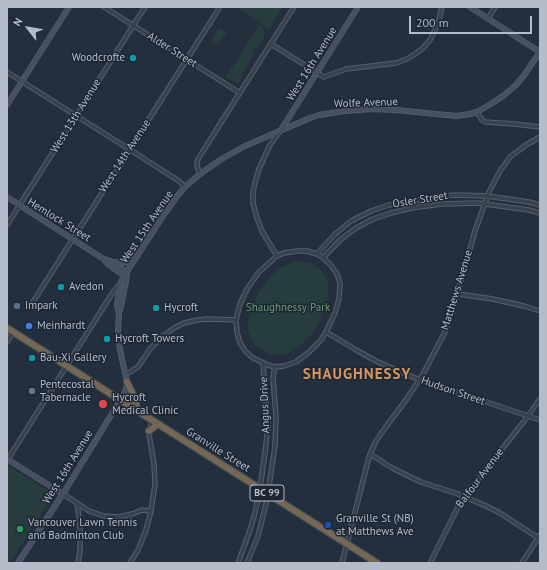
<!DOCTYPE html>
<style>
body{margin:0}
#map{position:relative;width:547px;height:570px;overflow:hidden;background:#242f3e;font-family:"PT Sans",sans-serif}
canvas{display:block}
.frame{position:absolute;inset:0;border:8px solid #b4bcc9;pointer-events:none}
.north{position:absolute;left:8px;top:8px;width:40px;height:40px;-webkit-text-stroke:3px #1d2633;paint-order:stroke;rotate:301deg;font-size:11px;font-weight:700;line-height:16px;text-align:center;color:#b4bcc9}
.north::after{content:'';display:block;margin:auto;width:14px;height:18px;background:#b4bcc9;clip-path:polygon(50% 0,100% 100%,50% 72%,0 100%)}
.scale{position:absolute;left:409px;top:16px;width:123px;height:18px;box-sizing:border-box;border:2px solid #b4bcc9;border-top:0;padding-left:5px;font-size:12px;line-height:14px;white-space:nowrap;color:#b4bcc9;-webkit-text-stroke:3px #1d2633;paint-order:stroke}
</style>
<div id="map">
<canvas width="547" height="570"></canvas>
<div class="frame"></div>
<div class="north">N</div>
<div class="scale">200 m</div>
</div>
<script>
const ctx = document.querySelector('canvas').getContext('2d');
ctx.lineJoin = 'round';
function paint(path, color) {
  ctx.fillStyle = color;
  ctx.fill(path, 'evenodd');
}
function shape(rows) {
  const path = new Path2D();
  for (const r of rows) {
    path.moveTo(r[0], r[1]);
    for (let i = 2; i < r.length; i += 2) path.lineTo(r[i], r[i + 1]);
  }
  return path;
}
function trace(path, color, width, dash) {
  ctx.strokeStyle = color;
  ctx.lineWidth = width;
  ctx.lineCap = dash ? 'butt' : 'round';
  ctx.setLineDash(dash || []);
  ctx.stroke(path);
}
function label(font, color, halo, rows, align = 'center') {
  ctx.font = font + ' "PT Sans",sans-serif';
  ctx.lineWidth = 3;
  ctx.setLineDash([]);
  ctx.textBaseline = 'middle';
  ctx.strokeStyle = halo;
  ctx.fillStyle = color;
  for (const [text, x, y, turn = 0] of rows) {
    ctx.save();
    ctx.translate(x, y);
    ctx.rotate((+turn || 0) * Math.PI / 180);
    ctx.textAlign = isNaN(turn) ? turn : align;
    if (halo) ctx.strokeText(text, 0, 0);
    ctx.fillText(text, 0, 0);
    ctx.restore();
  }
}
paint(shape([
 [236,7,283,7,269,29],
 [260,24,263,28,265,33,263,39,261,43,255,49,253,56,241,75,243,76,238,84,225,77,230,69,232,68],
 [218,28,227,32,217,45,211,41],
 [296,261,301,261,311,263,322,271,327,279,329,288,327,302,320,321,313,333,303,343,289,353,281,355,271,354,267,353,258,348,251,340,248,330,248,320,250,314,258,293,267,281,277,270,284,266,292,262],
 [363,367,376,375,372,380,359,373],
 [7,465,54,494,10,563,7,563]
]), '#263c3f');
const street = shape([
 [104,7,240,93],
 [488,19,495,7],
 [271,44,324,77,346,69,396,63,407,59,415,54,422,49,430,40,438,24,442,7],
 [7,72,132,151,179,181,185,187],
 [477,112,482,120,485,122,514,124,540,127],
 [200,174,197,166,197,163,198,159,294,7],
 [7,225,145,7],
 [297,251,307,251,317,254,323,258,330,264,337,274,340,283,339,299,335,313,326,332,321,340,309,352,296,362,284,366,275,367,268,365,253,358,246,352,240,343,237,332,236,320,240,304,247,289,259,272,277,256,284,253,297,251],
 [317,254,334,235,351,221,371,211,389,205,441,196,457,195,487,196,529,202,540,205],
 [277,256,262,231,257,218,253,203,253,192,256,179,259,169,270,145,280,131],
 [323,258,340,240,356,228,373,219,391,213,411,208,442,204,478,203,529,210,540,213],
 [458,294,493,299,524,306,540,311],
 [31,305,220,7],
 [326,332,358,351,376,361,415,378,540,420],
 [7,342,13,332],
 [125,374,130,372,138,367,150,349,162,337,174,328,184,323,197,320,208,319,236,320],
 [370,454,394,469,421,482,458,494,486,506,500,513,540,539],
 [8,459,113,292,119,285],
 [63,494,89,511,104,516,119,517,132,514,142,510,151,511],
 [77,503,80,525,80,551,78,563],
 [130,563,138,550,146,530,151,511,155,484,154,464,149,434,152,420],
 [238,563,249,533,254,517,259,495,265,453,268,426,263,364],
 [247,563,258,536,267,500,275,446,276,417,273,377,275,367],
 [342,563,367,465,370,454,376,441,385,428,406,400,423,374,444,334,453,310,475,231,489,192,500,171,510,157,526,145,540,137],
 [430,563,461,501,525,420,540,399],
 [522,563,540,535]
]);
const secondary = shape([
 [7,105,69,7],
 [281,130,358,7],
 [7,197,102,258,110,261,127,273],
 [105,261,108,264,126,277],
 [113,262,124,263,136,258],
 [119,313,121,306,126,282,127,273],
 [7,459,63,494],
 [18,563,66,489,124,394,126,388,127,382,120,350,118,331,119,313,117,306,120,284,124,276,163,216,178,195,185,187,200,174,220,160,245,146,310,118,319,115,345,111,372,109,396,110,456,116,470,114,477,112,491,104,503,96,516,85,525,74,540,52,470,7]
]);
const highway = shape([
 [7,328,377,563],
 [127,382,132,392,138,411],
 [149,431,158,424]
]);
trace(street, '#565f6c', 5.5);
trace(secondary, '#565f6c', 6);
trace(highway, '#434c59', 8);
trace(street, '#38414e', 3.5);
trace(secondary, '#465061', 4.5);
trace(highway, '#746855', 6);
for (const [x, y, r, color] of [
 [133,58,4,"#0f9aa8"],
 [61,287,4,"#0f9aa8"],
 [17,306,4,"#5c6f8a"],
 [156,308,4,"#0f9aa8"],
 [29,326,4,"#3f7fe0"],
 [107,339,4,"#0f9aa8"],
 [32,358,4,"#0f9aa8"],
 [32,391,4,"#6b7280"],
 [103,404,5,"#e0444e"],
 [328,525,4,"#1a4fb4"],
 [20,529,4,"#2e9e5b"]
]) {
  const dot = new Path2D();
  dot.arc(x, y, r, 0, 2 * Math.PI);
  ctx.fillStyle = color;
  ctx.fill(dot);
  trace(dot, '#1d2633', 1.5);
}
for (const [x, y, w] of [
 [267,493,34]
]) {
  const box = new Path2D();
  box.roundRect(x - w / 2, y - 8, w, 16, 3);
  ctx.fillStyle = '#1d2633';
  ctx.fill(box);
  trace(box, '#b4bcc9', 1);
}
label('bold 10px', '#b4bcc9', null, [
 ["BC 99",267,493]
]);
label('11px', '#b4bcc9', '#1d2633', [
 ["Alder Street",172,50,32],
 ["West 16th Avenue",312,64,-58],
 ["Wolfe Avenue",366,103,-2],
 ["West 13th Avenue",76,116,-58],
 ["West 14th Avenue",125,156,-57],
 ["Osler Street",420,200,-9],
 ["Hemlock Street",59,220,32],
 ["West 15th Avenue",147,227,-56],
 ["Matthews Avenue",457,290,-73],
 ["Hudson Street",453,391,19],
 ["Angus Drive",265,405,-92],
 ["Granville Street",218,450,32],
 ["West 16th Avenue",68,467,-58],
 ["Balfour Avenue",480,478,-53]
]);
label('11px', '#b4bcc9', '#1d2633', [
 ["Woodcrofte",125,58,"right"],
 ["Avedon",69,287],
 ["Impark",25,306],
 ["Hycroft",164,308],
 ["Meinhardt",37,326],
 ["Hycroft Towers",115,339],
 ["Bau-Xi Gallery",40,358],
 ["Pentecostal",40,385],
 ["Tabernacle",40,398],
 ["Hycroft",112,398],
 ["Medical Clinic",112,411],
 ["Granville St (NB)",336,519],
 ["at Matthews Ave",336,532],
 ["Vancouver Lawn Tennis",28,523],
 ["and Badminton Club",28,536]
], 'left');
label('11px', '#6b9a76', '#1d2633', [
 ["Shaughnessy Park",288,308]
]);
ctx.letterSpacing = '1px';
label('bold 15px', '#d59563', '#1d2633', [
 ["SHAUGHNESSY",357,375]
]);
ctx.letterSpacing = '0px';
</script>
